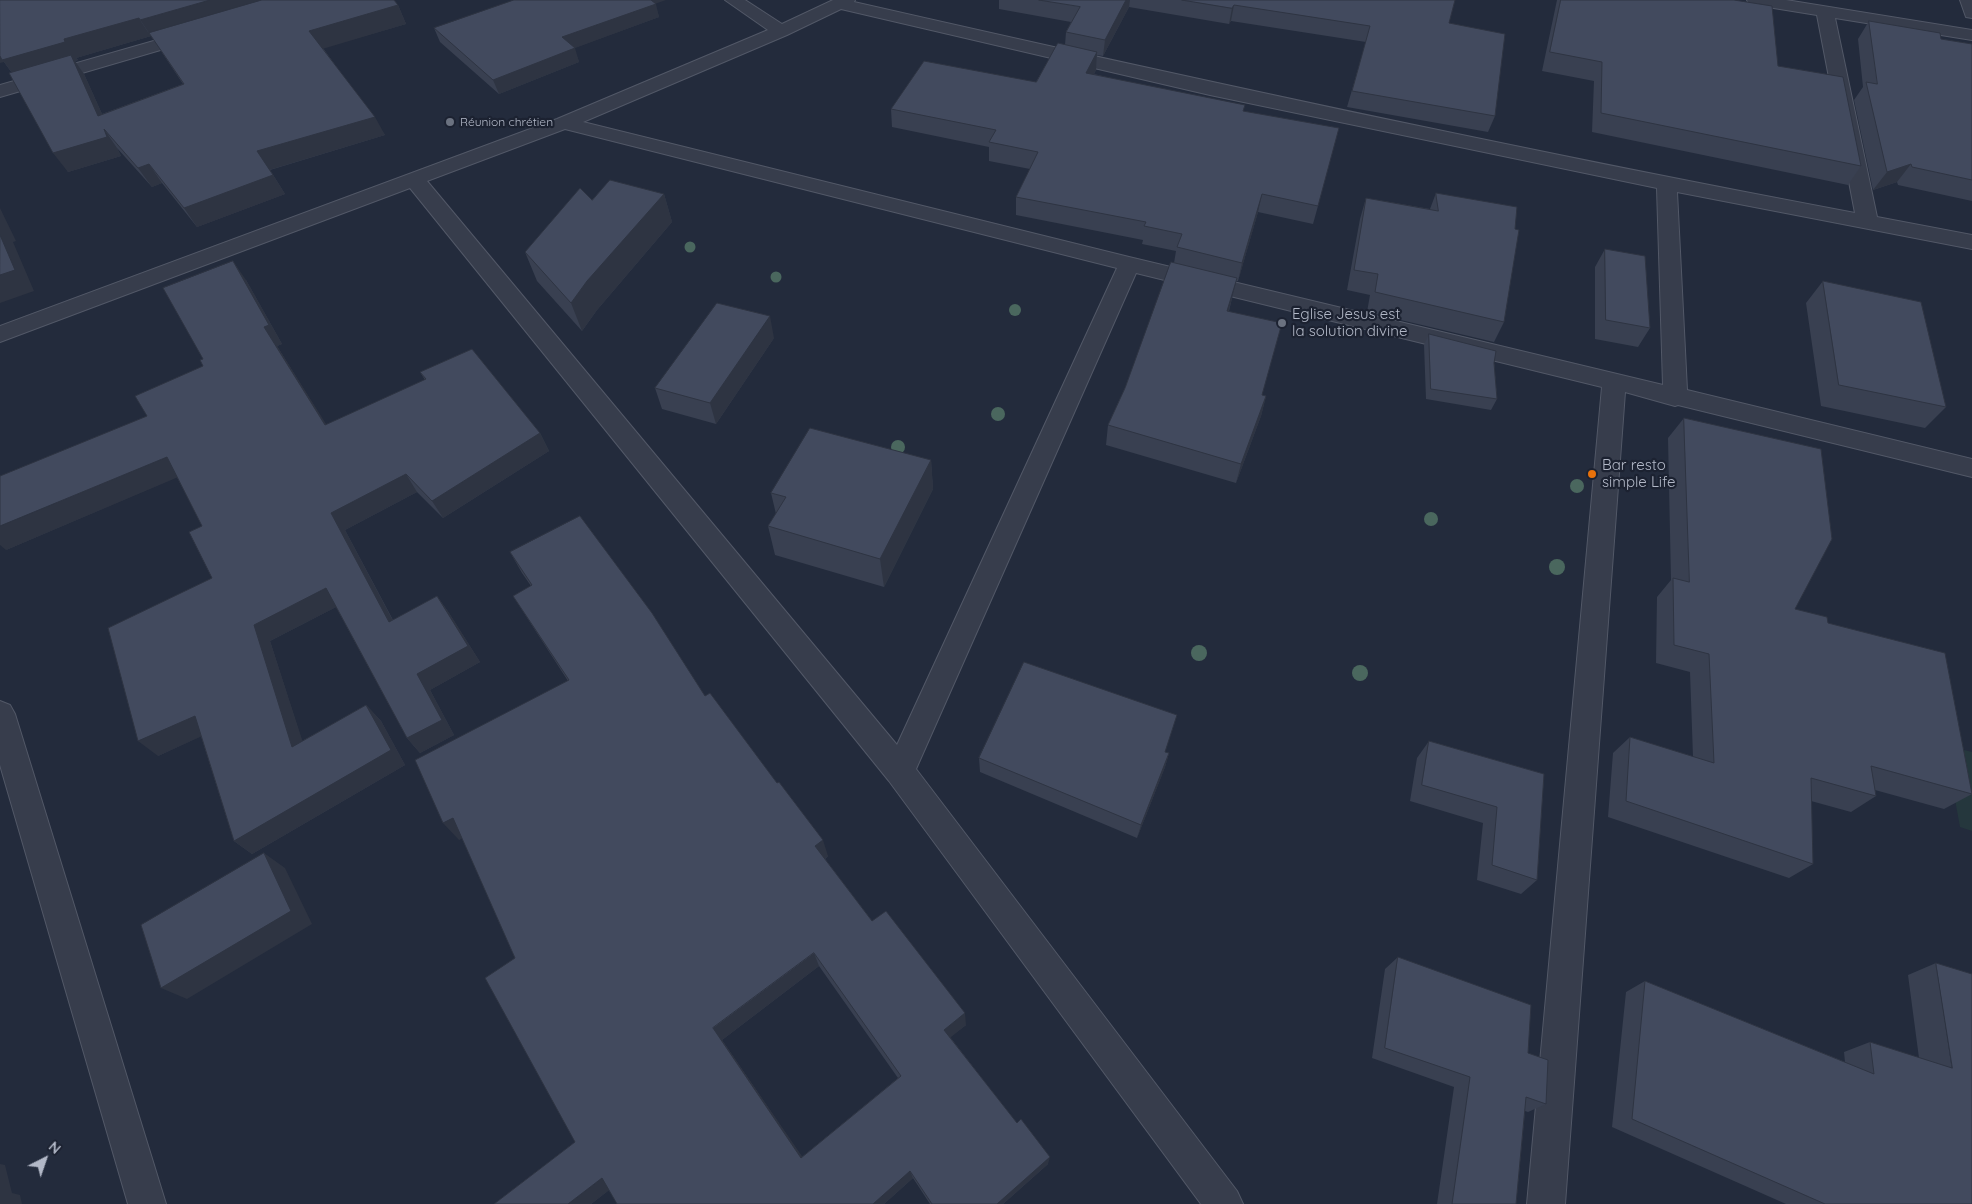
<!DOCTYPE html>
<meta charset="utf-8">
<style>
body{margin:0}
#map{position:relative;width:1972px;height:1204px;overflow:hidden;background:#232b3c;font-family:Quicksand,sans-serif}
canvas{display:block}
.north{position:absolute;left:20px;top:1134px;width:50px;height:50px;-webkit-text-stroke:4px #1c2231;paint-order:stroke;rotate:41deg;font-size:14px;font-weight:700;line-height:20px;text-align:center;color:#b2b8c7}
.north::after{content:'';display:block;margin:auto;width:18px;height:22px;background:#b2b8c7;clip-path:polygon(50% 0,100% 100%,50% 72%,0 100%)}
</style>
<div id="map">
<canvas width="1972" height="1204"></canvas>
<div class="north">N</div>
</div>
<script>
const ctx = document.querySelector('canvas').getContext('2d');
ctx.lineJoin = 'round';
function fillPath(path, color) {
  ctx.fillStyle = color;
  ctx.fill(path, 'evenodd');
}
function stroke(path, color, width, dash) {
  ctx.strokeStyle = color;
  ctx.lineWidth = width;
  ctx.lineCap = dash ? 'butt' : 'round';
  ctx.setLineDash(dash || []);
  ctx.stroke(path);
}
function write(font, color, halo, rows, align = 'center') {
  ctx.font = font + ' Quicksand,sans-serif';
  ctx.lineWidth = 4.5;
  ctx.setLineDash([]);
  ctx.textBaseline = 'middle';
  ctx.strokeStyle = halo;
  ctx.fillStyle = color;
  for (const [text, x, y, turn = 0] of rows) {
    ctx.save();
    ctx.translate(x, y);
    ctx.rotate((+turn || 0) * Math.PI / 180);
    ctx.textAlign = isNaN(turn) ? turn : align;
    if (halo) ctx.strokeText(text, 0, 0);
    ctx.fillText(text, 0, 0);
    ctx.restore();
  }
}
fillPath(new Path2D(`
 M1945,745l27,7v79l-12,-4z`), '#25373d');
const minor = new Path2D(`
 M725,0h20l37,24 51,-24h22l-1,2c333,76 666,148 1001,211l-38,-198 -62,-10 -6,-1 -2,-4h39l186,30v10l-137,-22 42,199 95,18v14l-295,-57 10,198 285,69v18l-294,-72 -3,1 -50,-14 -60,812h-38l75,-817 -466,-114 -220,496 321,422 6,13h-42l-312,-423 -479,-593 -410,154v-16l557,-207 211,-89zM841,9l369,86 447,93 6,197 -534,-128 -546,-135 204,-87zM565,129l552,139 -220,477 -470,-564z
 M1960,0h12v18l-6,-1z
 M192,30l6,1 3,4 -3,4 -198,58v-12z
 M0,701l10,4 5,9 151,490h-38l-128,-439z`);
stroke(minor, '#525867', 2);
fillPath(minor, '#373d4c');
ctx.fillStyle = '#4a675e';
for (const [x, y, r] of [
 [690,247,5.5],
 [776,277,5.5],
 [1015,310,6],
 [998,414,7],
 [898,447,7],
 [1577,486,7],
 [1431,519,7],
 [1557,567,8],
 [1199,653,8],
 [1360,673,8]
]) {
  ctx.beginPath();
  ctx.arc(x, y, r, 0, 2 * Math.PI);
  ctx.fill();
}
fillPath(new Path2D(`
 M0,0l398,5 8,19 -83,24 62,87 -115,35 15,24 -88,33 -35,-44 -10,4 -35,-39 4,8 -53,16 -56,-99 -8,-11zM151,36l32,48 -81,30 -18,-40 -9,-13 3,-1 -2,-2z
 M999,0h456l-6,23 46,93 -7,16 -141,-25 19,-65 -135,-21 -2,3 -100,-17 -26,49 -6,-1 -1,15 -2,4 150,37 74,95 -5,18 -55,-12 -20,69h-2l-7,30 33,84 4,1 -5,20 -25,67 -130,-38 2,-20 17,-37 49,-125 2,-12 -34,-7 1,-4 -127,-25v-18l14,-28 -41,-8v-14l-97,-20 -1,-18 145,-27 29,-37 1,-13 5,-10 -72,-13z
 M1557,0h177l44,66 83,100 -13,19 -256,-53 2,-51 -52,-10z
 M655,4l4,13 -85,31 5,14 -80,32 -59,-52 -6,-14z
 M1869,21l72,18 31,5v157l-74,-16 -1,-3 -24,8 -19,-90 9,-13 -5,-48z
 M1436,193l68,129 -10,20 -127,-30 3,-17 -23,-5 13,-71 6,-21 64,11z
 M664,194l8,28 -75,88 -15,21 -45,-50 -12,-29 67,-52z
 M1605,249l45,79 -12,19 -43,-8v-72z
 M246,280l36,64 -5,2 49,79 99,-45 -5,-8 120,61 9,18 -106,67 -26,-26 -72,38 48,90 44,-24 12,17 31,49 -50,28 24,45 -34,18 -13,-15 -71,-131 -66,34 32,100 64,-36 15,16 24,44 -153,89 -18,-13 -33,-105 -43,20 54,-178 -10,-52 -25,-49 -171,73 141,-134 56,-50v-7z
 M1823,281l123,126 -21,21 -104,-22 -15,-103z
 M1429,334l65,29 3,36 -6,11 -65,-11 -2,-54z
 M774,338l-58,86 -54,-15 -7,-21z
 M1684,418l111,191 33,14 144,171 -28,15 -69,-19 1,6 -25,16 -40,-11 2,63 -24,14 -181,-61 5,-64 17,-16 63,20 -3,-85 -34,-9 1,-66 14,-17 -3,-142z
 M931,460l2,29 -49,98 -109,-32 -7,-29 8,-12 -5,-21z
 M510,552l195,144 123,160 -3,3 47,62 94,104 -16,12 98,127 -45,40h-73l-17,-26 -29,26h-266l-9,-14 -18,14h-97l81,-62 -60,-184 -53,-120 -3,2 109,-159 -55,-85 18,-10 -9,-13zM819,966l79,112 -96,79 -80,-117z
 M1429,741l115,33 -7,106 -16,14 -44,-14 6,-57 -73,-22 7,-43z
 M1165,752l4,1 -4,14 -28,71 -157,-66 -1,-14z
 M1398,957l130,96 18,51 -18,8 -3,-1 -9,93h-79l17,-117 -82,-29 13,-89z
 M1936,963l36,241h-186l-174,-77 14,-135 19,-11 200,81 -1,-10 26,-10 49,16 -11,-83z`), '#394051');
fillPath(new Path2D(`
 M210,0h73l-131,38 -12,-18z
 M644,0h22l-20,7z
 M1126,0h4l-1,7 -26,49 2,-16z
 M656,4l3,13 -92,34 -5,-14z
 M398,5l8,19 -87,26 -10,-19z
 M1234,5l-3,16 -2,3 3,-16z
 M139,18l12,18 -75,22 2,2 -3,1 9,13 27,60 -95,-56 -12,-16 -4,1v-10l64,-14z
 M575,48l4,14 -80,32 -6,-14z
 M1097,52l-1,18 -11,21 1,-18z
 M375,117l10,18 -116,35 -12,-19z
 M104,129l13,19 4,8 -53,16 -15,-19z
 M149,164l13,19 -10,4 -14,-19z
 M1911,164l-14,18 -24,8 14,-18z
 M273,175l12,19 -88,33 -13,-19z
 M664,194l8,28 -75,88 -15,21 -11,-28 16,-22z
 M1262,194l-4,18 -20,69 4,-18z
 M0,208l16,33 -3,1 21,49 -34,12z
 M233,261l13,19 36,64 -5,2 61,97 -13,-18 -61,-98z
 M1237,278l-5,20 -9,33 4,-20z
 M770,316l4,22 -58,86 -6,-21z
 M1266,396l-5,20 -25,67 5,-19z
 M540,433l9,18 -106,67 -11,-17z
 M167,457l16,18 -177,75 -6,-5v-19z
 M931,460l2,29 -49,98 -4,-28z
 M406,474l11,18 -72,38 57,108 -13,-16 -58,-109z
 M326,588l14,17 -70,36 39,120 -17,-14 -38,-122z
 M437,596l12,17 31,49 -50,28 24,45 -34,18 -13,-15 10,-64z
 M366,705l15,16 24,44 -153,89 -18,-13z
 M195,716l18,15 -55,25 -20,-15z
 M1169,753l-4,14 -28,71 4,-13z
 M453,818l16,16 -10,6 -16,-17z
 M823,840l5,16 -8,6 -5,-16z
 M264,853l21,15 27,56 -125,75 -26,-11z
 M814,953l5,13 -97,74 86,125 -7,-7 -88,-130z
 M965,1013l1,12 -20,16 -2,-11z
 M1050,1157l-2,7 -45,40h-6z
 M0,1164l5,1 7,28 8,2 2,9h-22z
 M910,1171l3,7 -29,26h-11z
 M602,1178l14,7 -25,19h-23z`), '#2e3442');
const building = new Path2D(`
 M0,0h210l-70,20 -1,-2 -75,21 1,3 -63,18 -2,-4z
 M262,0h132l4,5 -89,26 66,86 -118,34 16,24 -89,33 -35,-44 -11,4 -34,-39 3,8 -54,16 -44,-80 62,-18 27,61 86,-32 -35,-51z
 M514,0h137l5,4 -94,33 13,11 -82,32 -59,-52z
 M1039,0h87l-21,40 -39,-8 14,-25z
 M1182,0h273l-6,23 56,11 -10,82 -143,-25 18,-65 -136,-21 -2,3z
 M1561,0h173l38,6 6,60 65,11 18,89 -260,-53 1,-51 -52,-10z
 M1869,21l71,12 1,6 31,5v136l-60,-13 -1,-3 -24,8 -21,-90 11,2z
 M1058,43l39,9 -11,21 159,32 -2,6 96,17 -21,78 -56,-12 -20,69 -65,-16 5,-13 -38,-8 2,-4 -130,-25 22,-45 -49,-10 7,-12 -105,-21 33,-48 112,21z
 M610,180l54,14 -77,87 -16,22 -46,-51 55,-64 12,12z
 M1436,193l81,14 -2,22 4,1 -15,92 -129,-30 3,-18 -24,-4 12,-72 72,13z
 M0,235l15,35 -15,5z
 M1605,249l40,7 5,72 -44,-8z
 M233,261l36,64 -5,2 61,98 101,-46 -6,-7 52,-23 68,84 -108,68 -26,-27 -75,39 58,109 48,-26 31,50 -51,28 25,46 -35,18 -81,-150 -72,37 38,122 74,-42 25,45 -157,91 -39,-125 -57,25 -30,-113 104,-50 -23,-46 13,-6 -35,-69 -167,69v-50l147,-60 -12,-20 68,-30 -3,-6 3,-1 -40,-71z
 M1171,262l66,16 -10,33 55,12 -20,72 4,1 -25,68 -133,-39 17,-37z
 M1823,281l98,21 25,105 -107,-22z
 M717,303l53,13 -60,87 -55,-15z
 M1429,334l67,17 -2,12 3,36 -66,-10z
 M1684,418l137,31 11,90 -37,70 32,8 1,6 117,30 27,141 -101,-28 5,30 -65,-18 2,86 -187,-63 4,-64 84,26 -5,-109 -35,-9 -1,-67 16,4z
 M810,428l121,32 -51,99 -112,-33 18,-29 -15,-4z
 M580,516l72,97 53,83 5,-3 67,90 2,-1 44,58 -8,6 57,75 14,-10 79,102 -21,17 73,93 4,-4 29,38 -53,47h-65l-22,-33 -37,33h-256l-15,-26 -34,26h-74l81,-62 -90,-164 30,-20 -62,-140 -10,5 -28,-63 154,-80 -56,-84 19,-11 -22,-33zM814,953l87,123 -100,82 -88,-130z
 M1024,662l153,53 -12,37 4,1 -28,72 -162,-67z
 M1429,741l115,33 -7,106 -45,-15 5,-58 -75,-22z
 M264,853l27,58 -130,77 -20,-63z
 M1398,957l133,48 -3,48 20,7 -2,44 -20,-7 -10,107h-64l18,-127 -85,-29z
 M1936,963l36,11v230h-147l-193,-85 13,-138 229,93 -4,-32 82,26z`);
fillPath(building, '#424a5e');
stroke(building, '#2e3442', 1);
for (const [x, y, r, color] of [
 [450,122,5,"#6b7280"],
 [1282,323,5,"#6b7280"],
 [1592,474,5,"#e8710a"]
]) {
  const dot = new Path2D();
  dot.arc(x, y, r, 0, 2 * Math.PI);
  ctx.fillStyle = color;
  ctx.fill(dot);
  stroke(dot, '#1c2231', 2);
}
write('12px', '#b2b8c7', '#1c2231', [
 ["Réunion chrétien",460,122]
], 'left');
write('15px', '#b2b8c7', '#1c2231', [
 ["Eglise Jesus est",1292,314],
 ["la solution divine",1292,331],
 ["Bar resto",1602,465],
 ["simple Life",1602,482]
], 'left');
</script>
